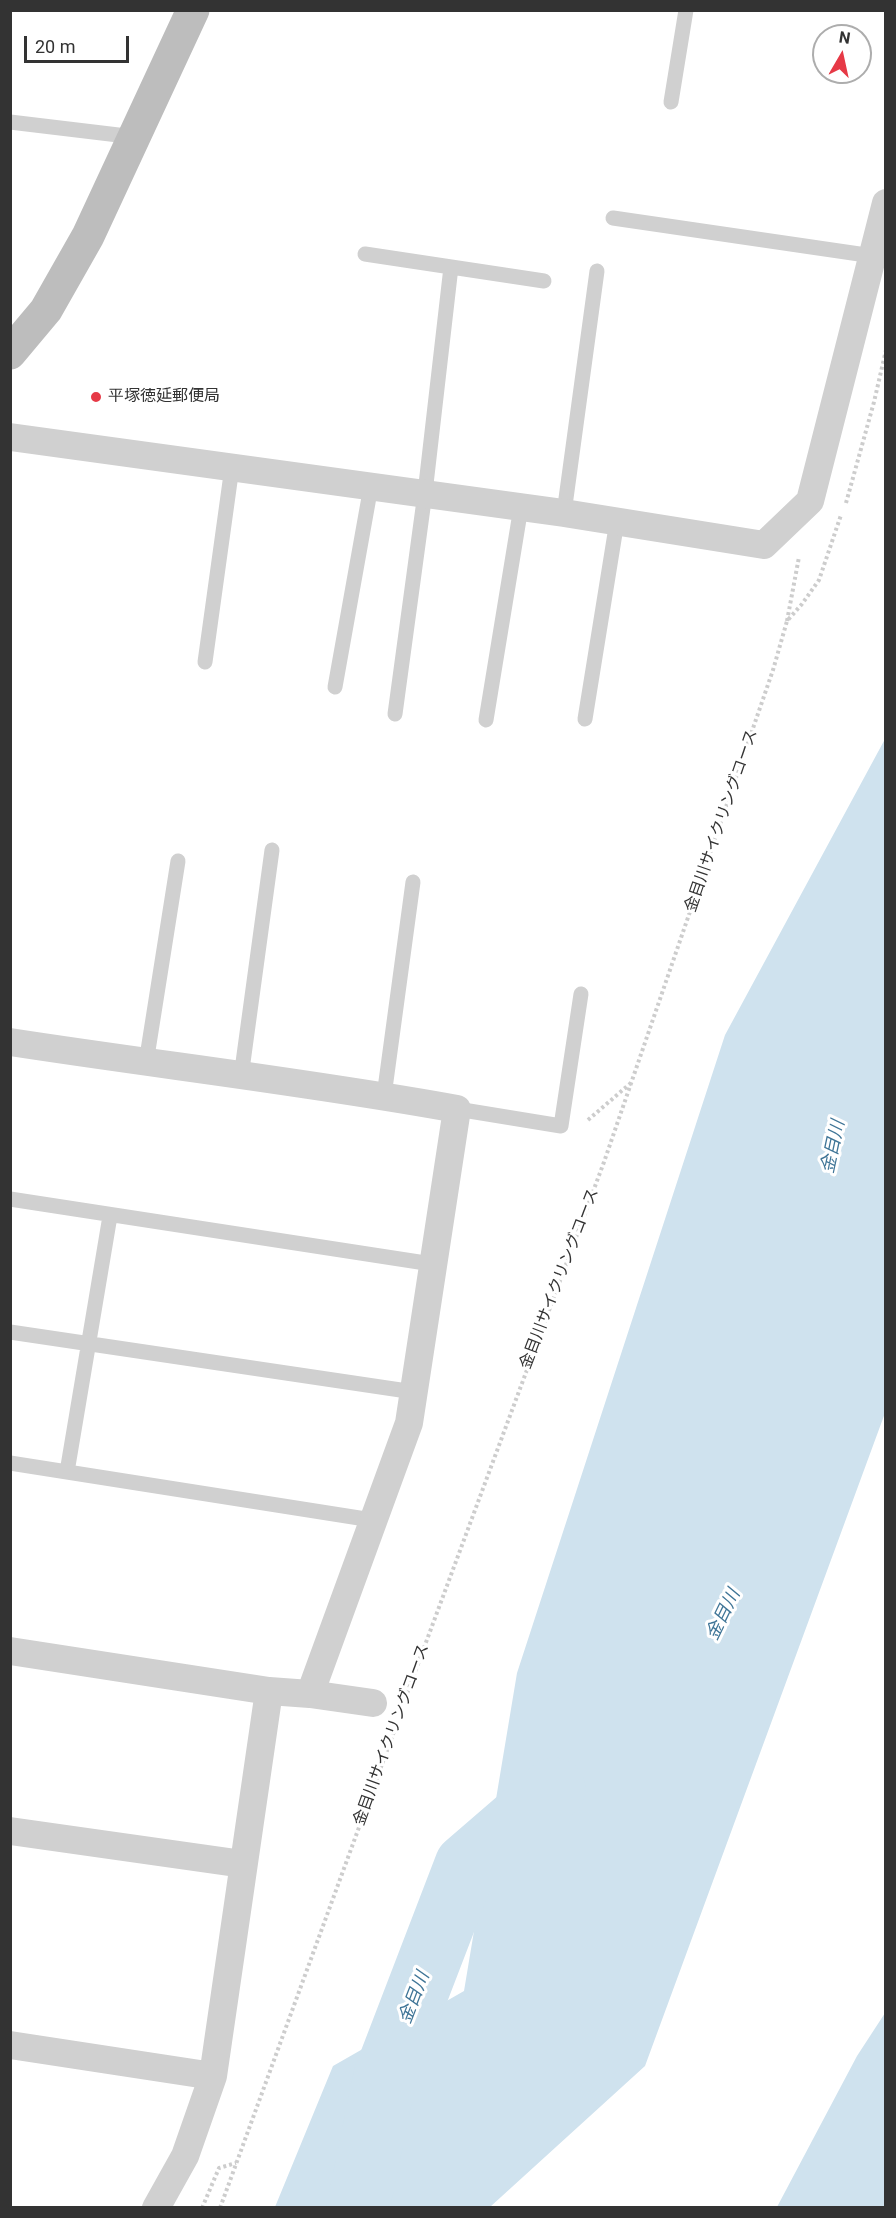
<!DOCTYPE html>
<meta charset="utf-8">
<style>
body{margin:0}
#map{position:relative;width:896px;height:2218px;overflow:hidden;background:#fff;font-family:Roboto,sans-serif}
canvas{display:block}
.frame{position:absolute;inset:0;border:12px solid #333;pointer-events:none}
.north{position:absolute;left:812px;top:24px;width:60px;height:60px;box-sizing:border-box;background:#fff;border:2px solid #adadad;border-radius:50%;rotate:9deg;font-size:16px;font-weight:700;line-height:24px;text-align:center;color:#333}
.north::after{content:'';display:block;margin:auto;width:21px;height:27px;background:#e63946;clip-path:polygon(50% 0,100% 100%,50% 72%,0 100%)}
.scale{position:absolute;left:24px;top:36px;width:105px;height:27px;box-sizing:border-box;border:3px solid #333;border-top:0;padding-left:8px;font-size:18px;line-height:21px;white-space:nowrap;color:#333;-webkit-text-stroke:4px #fff;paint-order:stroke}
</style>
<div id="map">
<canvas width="896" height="2218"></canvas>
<div class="frame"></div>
<div class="north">N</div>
<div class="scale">20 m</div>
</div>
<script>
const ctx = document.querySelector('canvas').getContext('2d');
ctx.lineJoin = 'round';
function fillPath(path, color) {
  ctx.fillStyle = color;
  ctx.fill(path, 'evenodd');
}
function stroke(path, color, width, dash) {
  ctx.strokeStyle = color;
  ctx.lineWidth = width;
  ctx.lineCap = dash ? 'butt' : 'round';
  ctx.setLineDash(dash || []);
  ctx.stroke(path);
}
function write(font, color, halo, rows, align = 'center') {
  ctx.font = font + ' Roboto,"Noto Sans JP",sans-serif';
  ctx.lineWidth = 6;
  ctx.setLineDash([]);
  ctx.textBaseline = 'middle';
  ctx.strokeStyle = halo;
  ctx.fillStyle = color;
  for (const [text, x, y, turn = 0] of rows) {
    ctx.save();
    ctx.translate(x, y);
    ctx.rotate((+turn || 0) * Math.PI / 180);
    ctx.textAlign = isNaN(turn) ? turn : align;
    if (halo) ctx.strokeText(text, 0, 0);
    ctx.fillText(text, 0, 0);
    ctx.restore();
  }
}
fillPath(new Path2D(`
 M885,739v674l-240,653 -155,141h-215l58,-141 131,-75 53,-318 208,-638z
 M885,2013v194h-108l80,-151z`), '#cfe2ee');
stroke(new Path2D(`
 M358,2208l27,-132 81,-211 88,-76`), '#cfe2ee', 63);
stroke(new Path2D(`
 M846,503l28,-101 12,-52
 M787,621l12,-64
 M588,1120l44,-38
 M405,1699l199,-537 169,-492 14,-49 15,-17 17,-24 22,-65
 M202,2208l17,-40 17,-5
 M220,2208l176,-482`), '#cdcdcd', 4, [3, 3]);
stroke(new Path2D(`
 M671,102l15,-92
 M10,122l125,15
 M613,218l260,38
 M365,254l179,27
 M564,513l33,-242
 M205,662l27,-195
 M335,687l36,-201
 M395,714l30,-221 26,-226
 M585,719l32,-198
 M486,720l35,-213
 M146,1063l32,-202
 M241,1077l31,-227
 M384,1096l29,-214
 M457,1109l104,17 20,-132
 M10,1199l422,65
 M10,1332l404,60
 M10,1463l362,57
 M67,1472l43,-256`), '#d0d0d0', 15);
stroke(new Path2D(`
 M10,437l554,76 200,32 46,-44 76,-298
 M10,1042c149,23 299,40 447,67l-48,314 -99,271
 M10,1651l259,40 41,3 63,9
 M10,1831l233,33
 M10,2045l203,31
 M156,2208l29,-52 28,-80 56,-385`), '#d0d0d0', 28);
stroke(new Path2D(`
 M10,353l36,-43 42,-74 105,-226`), '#bdbdbd', 33);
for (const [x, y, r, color] of [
 [96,397,6,"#e63946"]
]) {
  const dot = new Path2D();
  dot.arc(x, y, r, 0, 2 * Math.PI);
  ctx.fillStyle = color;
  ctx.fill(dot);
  stroke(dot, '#fff', 2);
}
write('16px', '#333', '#fff', [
 ["平塚徳延郵便局",108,397]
], 'left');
write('16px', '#333', '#fff', [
 ["金目川サイクリングコース",722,821,-71],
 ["金目川サイクリングコース",560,1279,-69],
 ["金目川サイクリングコース",392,1735,-70]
]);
write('italic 18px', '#3f7597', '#fff', [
 ["金目川",834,1147,-78],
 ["金目川",724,1615,-64],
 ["金目川",415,1998,-69]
]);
</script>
